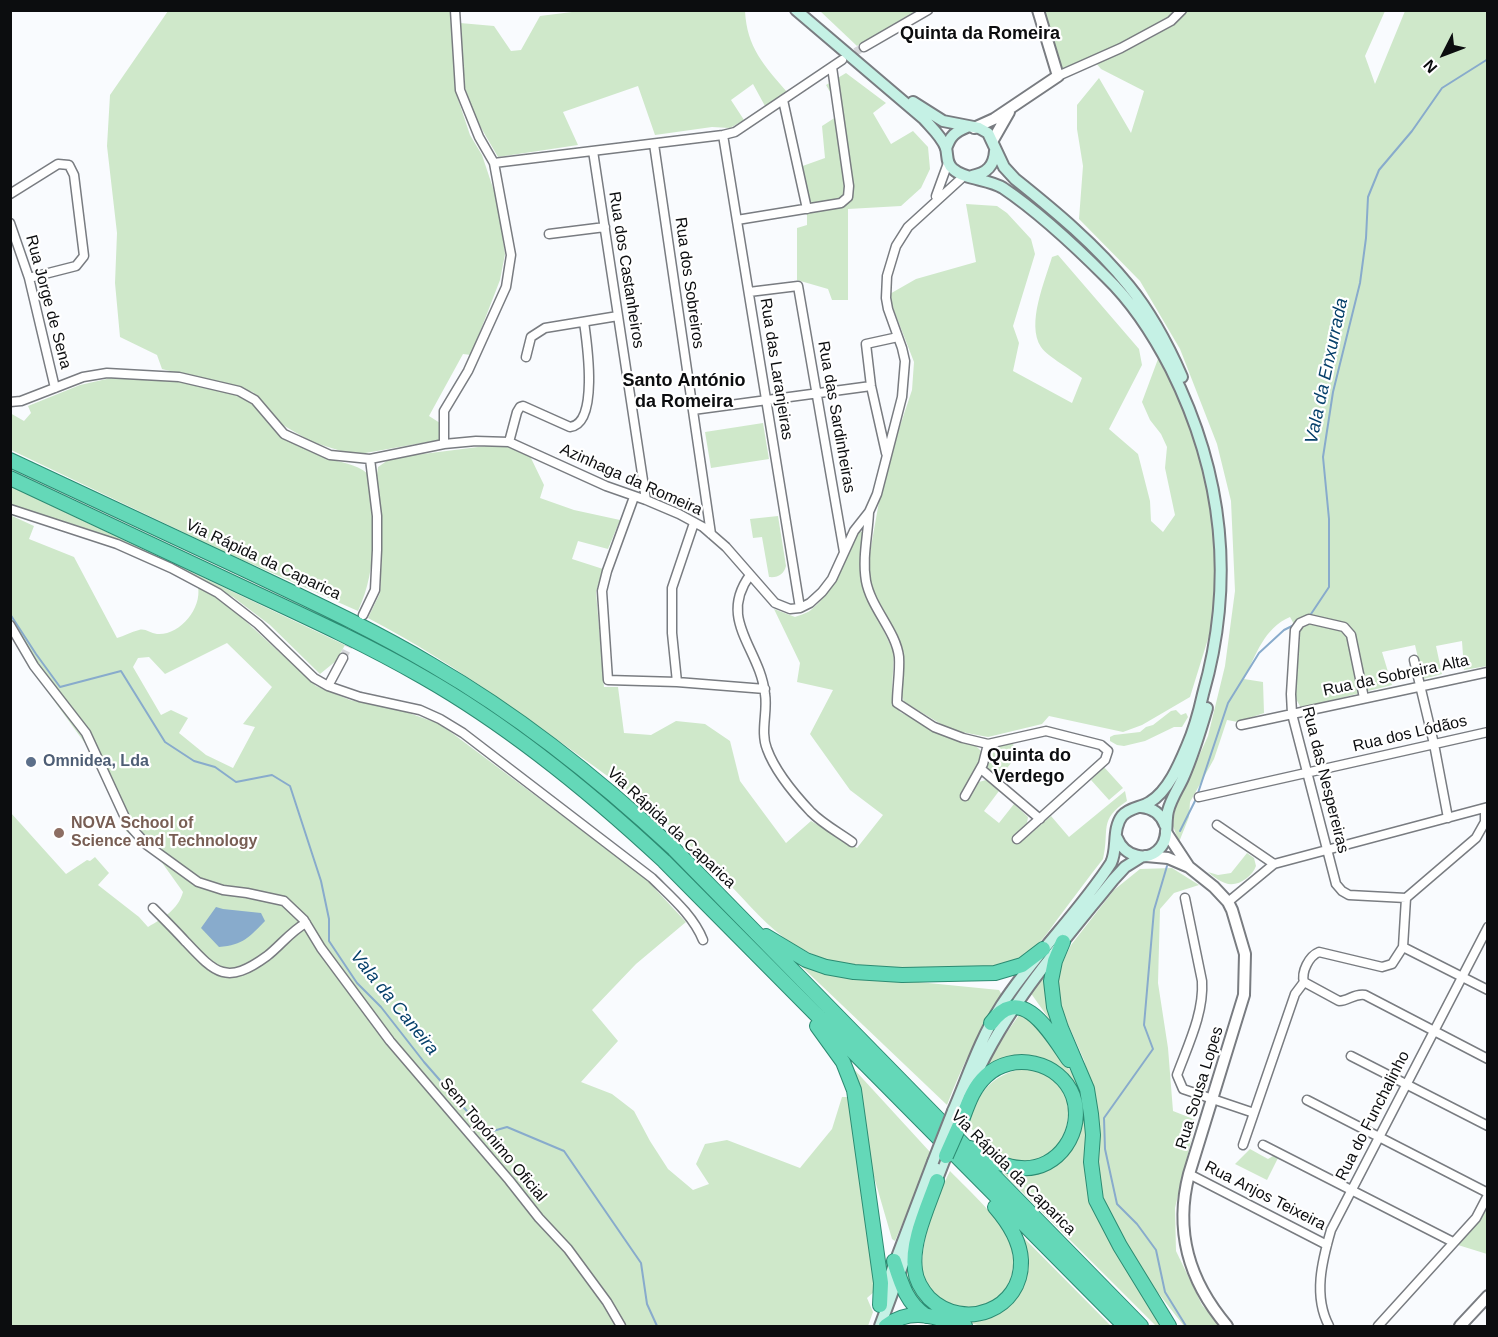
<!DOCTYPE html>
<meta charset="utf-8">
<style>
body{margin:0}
#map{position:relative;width:1498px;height:1337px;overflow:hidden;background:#f9fbfe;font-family:Arial,sans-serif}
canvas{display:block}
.frame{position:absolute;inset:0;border:12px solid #0c0d0f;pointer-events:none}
.north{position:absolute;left:1414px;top:24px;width:60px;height:60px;-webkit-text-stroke:4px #fff;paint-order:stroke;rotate:228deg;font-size:16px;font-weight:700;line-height:24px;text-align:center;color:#0c0d0f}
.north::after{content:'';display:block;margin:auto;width:21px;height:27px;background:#0c0d0f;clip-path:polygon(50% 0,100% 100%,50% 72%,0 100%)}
</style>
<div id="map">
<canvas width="1498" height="1337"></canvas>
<div class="frame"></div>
<div class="north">N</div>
</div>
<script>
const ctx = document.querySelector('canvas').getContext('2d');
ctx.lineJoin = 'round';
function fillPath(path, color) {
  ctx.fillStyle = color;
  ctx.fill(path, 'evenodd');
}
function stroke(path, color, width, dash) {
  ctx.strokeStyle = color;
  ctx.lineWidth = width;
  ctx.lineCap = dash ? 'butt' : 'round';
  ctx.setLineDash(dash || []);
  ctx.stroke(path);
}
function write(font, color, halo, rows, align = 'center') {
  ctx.font = font + ' Arial,sans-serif';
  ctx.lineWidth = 4.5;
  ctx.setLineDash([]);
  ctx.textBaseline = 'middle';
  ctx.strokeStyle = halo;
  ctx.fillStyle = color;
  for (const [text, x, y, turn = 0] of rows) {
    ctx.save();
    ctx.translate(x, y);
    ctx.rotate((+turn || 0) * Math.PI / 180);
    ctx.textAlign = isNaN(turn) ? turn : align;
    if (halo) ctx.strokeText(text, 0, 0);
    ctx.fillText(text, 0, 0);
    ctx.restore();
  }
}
fillPath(new Path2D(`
 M588,10l157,1c2,37 19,54 42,81l-22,14 -12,-22 -22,16 13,20 -14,8 -18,-1 -57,8 -17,-49 -75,26 15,33 -80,12 -22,-38 -11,-31 -5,-65 34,3 17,25 10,-1 19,-34z
 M168,11h282l7,85 13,39 12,20 16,48 7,51 -5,26 -29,75 -8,-1 -34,62 11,7 -1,17 -85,15 -42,-13 -31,-18 -28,-32 -91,-23 -5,-14 -37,-18 -5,-54 2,-50 -10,-87 3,-51z
 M820,11h96l-59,35z
 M1041,11h135c-13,18 -91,49 -116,60z
 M1185,11h200l-20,45 10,28 30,-73h82v655l-23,4 -2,-29 -26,5 6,28 -19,5 -8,-34 -33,7 10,33 -91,23 -6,-11 5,-62 -10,-18c-26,11 -34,38 -46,62l19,3 1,31 -26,9 -11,-2 -13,39 -24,43 -1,15 -10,25 -6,-16 2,-17 33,-73 17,-70 10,-75 -4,-90 -14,-57 -37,-95 -40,-68 -61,-62 4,-53 -6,-37v-24l22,-27 32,55 13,-42 -43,-22 -5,-6c26,-13 73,-28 89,-52z
 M846,73l40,30 -13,10 18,31 22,-13 15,16 2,22 -9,19 -20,18 -53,3v91h-16l-4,-11 -31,-9v-52l10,-3v-16l-10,-41 28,-10 -3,-32 14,-9 1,-13 -11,-19z
 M966,204l31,2 10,7 24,26 4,15 -22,72 6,17 -6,28 59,32 10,-25c-10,-8 -34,-21 -41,-31 -15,-23 4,-66 11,-90l6,-2 81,94 3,16 -33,64 29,25 12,47 1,20 12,11 12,-17 -10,-47 2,-21 -6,-13 -11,-14 -8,-18 16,-43 25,45 22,71 13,91 -6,60 -22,71 -48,28 -19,7 -74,-16 -7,8 -54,13 -37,-7 -47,-28 -4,-12 3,-31 -5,-21 -28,-54 -2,-20 13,-74 10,-37 21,-63 2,-28 -26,-67 28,-16 60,-17z
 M120,376c37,3 104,6 133,29 17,12 21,29 43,40 10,4 20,10 30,13 15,5 29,5 42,16 5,48 11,92 -10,137l-131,-58 -216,-103 -1,-37 14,8 7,-8 -3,-7 52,-21z
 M763,423l6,36 -58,9 -6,-36z
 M486,446l24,1 19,7 15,31 -4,13 34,12 46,10 -12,29 -30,-8 -6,18 31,10 -7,23 8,95h14l6,46 27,2 25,-14 29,3 25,17 10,40 46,62 25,-22 46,27 26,-33 -33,-25 -40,-56 23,-44 -36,-8 3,-19 -26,-54 21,8c5,-2 13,-4 17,-8 24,-19 33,-52 47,-78l6,2 -5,24 2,27 32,69 -2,37 8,22 23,12 51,20 8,8 -2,10 -18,31 7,6 10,-17 7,-2 13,11 -15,20 15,12 15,-19 14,13 -1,6 -14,13 8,6 30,-26 18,21 56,-46 2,10c-29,19 -17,29 -24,58 -15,19 -29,38 -44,58 -10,14 -21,30 -36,40 -35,23 -161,15 -201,1 -9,-3 -20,-9 -29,-14 -25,-16 -45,-41 -66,-62 -32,-32 -64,-64 -100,-92 -84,-60 -167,-124 -259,-172l12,-25 2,-43 -6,-67 2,-16 13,-9z
 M10,486l335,159 -9,16 -16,13 -50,-49 -37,-28 -56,-29 -95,-41 -71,-22z
 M10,515l24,11 -5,13 45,18 43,81c7,-2 14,-6 22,-8 6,-2 11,3 18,4 22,2 45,-25 41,-47l28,16 90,83 34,14 56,12 34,12 204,153 42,45 -50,42 -44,46 26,31 -37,41 31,12 22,17 16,30 18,28 25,21 16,-6 -13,-20 9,-20 22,-4 73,28 32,-39 10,-32h9l24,194 -8,7 6,14 -5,14h-857v-513l55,61 21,-14 3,1 5,-4 14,16 -11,12 41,32 9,10c15,-9 30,-17 35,-35l-25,-35 -32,-26 -15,-43 -24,-42 -40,-55 -36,-58zM227,643l45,44 -29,37 12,3 -22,41 -27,-13 -27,-22 9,-15 -17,-8 -10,5 -28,-48 5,-9 11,-1 16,17z
 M778,516l8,50c-2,8 -8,12 -17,11l-7,-40 -9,1 -3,-19z
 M1176,710l5,5 5,-2 2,4 -6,10h-8l-29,14 -21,5 -7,-1 -7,-4v-4l4,-2 26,-3 6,-5 7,-2 18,-14z
 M1013,743l3,14 -18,22 -11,-11c1,-17 10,-23 26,-25z
 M1104,767l19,21 -14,12 -18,-20z
 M1247,853l7,5 2,8c-4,11 -19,22 -31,17 -6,-2 -12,-7 -17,-11l10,3 13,-2z
 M1172,868l27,17 -25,8 -14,16 -2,74 10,65 5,63 23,9 -21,88 1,43 26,54 19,21h-37l-43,-55 -34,-60 -9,-34 -5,-82 -9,-35 -20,-45 -10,-36 17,-34 43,-55 26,-21z
 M800,965l16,4 92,12 91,9 3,5c-23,36 -40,71 -55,110z
 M1046,972l13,61 -29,-41z
 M1019,1015l9,1 45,58 9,17 4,19 4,90 11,26 63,100h-8l-156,-156c15,-1 38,1 51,-3 26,-8 35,-50 29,-73 -5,-15 -20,-24 -32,-33l-59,6 2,-12z
 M852,1067l78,85 -16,44 -19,45 -3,-2 -20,-69z
 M1024,1068c10,3 22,4 30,11 35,32 0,101 -47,81 -16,-6 -29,-25 -41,-37 14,-30 23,-47 58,-55z
 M1250,1149l18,10 5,-3 5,2 -11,22 -32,-16z
 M950,1171c18,19 53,49 61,74 2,3 1,9 2,13 4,58 -75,65 -89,19 -8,-26 14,-83 26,-106z
 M1487,1206v48l-29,-9 22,-25z
 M1020,1234l91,92c-41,0 -84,3 -125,0 -15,-1 -60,-13 -69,-25 -9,-12 -11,-25 -9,-39l39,53 64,-15z`), '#cfe8ca');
fillPath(new Path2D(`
 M216,907l7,2 38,4 4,8c-16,16 -21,24 -46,26l-18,-19z`), '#88abcc');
stroke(new Path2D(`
 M10,614l26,40 24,33 61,-16 44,71 29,19 21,6 21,15 36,-7 18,11 31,95 8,38v22l28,42 24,24 43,55 62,71 21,-6 57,24 77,112 6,41 10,22
 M1309,617l20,-30v-68l-6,-62 10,-65 27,-109 6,-45 2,-41 11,-27 33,-39 30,-43 46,-29
 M1198,793l30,-90 31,-50 25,-23 12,-6
 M1180,831l16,-32
 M1167,866l-13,44 -10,115 9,24 -49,69 1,31 12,55 20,20 19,26 9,42 21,34`), '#88abcc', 2);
stroke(new Path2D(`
 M845,58l19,-11
 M343,658l17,-37`), '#d5d7da', 8, [8, 4]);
const minor = new Path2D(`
 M864,47l64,-37
 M1058,76l63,-28 50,-27 11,-11
 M783,100l24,109
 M723,135l77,473
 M654,144l57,390
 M593,151l53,349
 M494,163l229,-28 12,-3 107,-72
 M10,194l48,-30 11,1 5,10 10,81 -8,10 -47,12
 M936,196l12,-33
 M737,220l104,-17 7,-6 1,-11 -17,-119
 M10,223l19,55 26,110
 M549,234l56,-7
 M749,292l49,-6 46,266
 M526,357l5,-20 14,-9 73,-12
 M10,402l11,-1 62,-24 24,-4 72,4 60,14 16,9 29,34 46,21 40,4 74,-15 32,-3 33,1 97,44 40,14 33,14 24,13 23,20 49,56 15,6 10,-1 10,-5 12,-11 10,-13 22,-48 15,-19 8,-18 25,-97 3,-36 -3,-13 -14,-39 -2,-11 1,-22 9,-30 12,-19 56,-51
 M693,410l178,-24
 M509,442l8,-30 3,-5 3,-1 47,21c29,-3 17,-84 14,-105
 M444,444v-33l24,-40 38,-84 5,-32 -17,-92 -15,-26 -19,-47 -5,-80
 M886,453l-15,-67 -5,-42 32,-7
 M634,497l-27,74 -5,20 6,89 69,2 88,7
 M10,509l107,35 54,24 47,25 40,31 56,54 14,8 15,-28
 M869,512c-1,23 -7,46 -3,69 5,27 30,50 33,76 1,15 -2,31 -2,46l37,24 29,11 25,6 58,-13 55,14 7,6 -3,9 -88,79
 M750,575c-33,45 10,73 15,119 3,17 -5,38 2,55 8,22 28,46 44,63 12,12 27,20 41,30
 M363,615l12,-25 2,-40v-34l-7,-57
 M10,625l24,41 52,67 42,91 19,21 51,37 25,8 24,3 37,8 20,19 17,28 69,93 119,139 30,38 29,31 39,53 14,24
 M1414,660l20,84 14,74
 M677,682l-5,-49v-45l22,-65
 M328,686l32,11 60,13 20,9 23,14 189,145c18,18 41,37 51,62
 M1364,698l-13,-63 -7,-8 -35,-8 -9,4 -5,7 -4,64 1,20 44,170 6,7 7,4 57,3
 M1241,725l247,-53
 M981,769l59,50
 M965,796l18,-32 5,-20
 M1199,797l289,-65
 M1217,825l57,39
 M1185,898l17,83c2,32 -14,64 -25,94l6,14 71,24
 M1228,902l46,-38 214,-57
 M153,908c11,11 22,22 32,33 30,32 41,45 82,15 13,-10 24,-25 39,-33
 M1403,947l85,43
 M1304,982c-3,-10 5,-26 15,-30l63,15 10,-3 11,-17 3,-49 70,-60 9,-16v-14
 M1304,982l35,19c10,0 15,-8 26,-6l123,64
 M1351,1056l137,70
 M1307,1100l181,93
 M1243,1145l52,-151 9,-12
 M1263,1145l190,97
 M1189,1174l138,71
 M1329,1326c-16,-30 -7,-65 2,-96l157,-303
 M1378,1326l98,-108 12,-23`);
const tertiary = new Path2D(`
 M974,128l20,-9 64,-43 -20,-66
 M993,140l16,-28
 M1166,832l23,35 25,20 14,15 4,8 13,44 -1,41 -55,179c-15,58 0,107 38,152
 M1146,856l22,2 21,9
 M1460,1326l28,-30`);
const secondary = new Path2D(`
 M796,10l128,109c8,9 18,18 22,29 2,8 0,15 7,21 12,11 36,10 50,19 37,25 71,57 103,89 27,26 48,59 65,92 52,104 64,213 32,325 -4,18 -9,36 -16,52 -8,19 -19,45 -37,56 -9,6 -20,5 -28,14 -10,13 -4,33 -11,47 -33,51 -78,93 -110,143 -21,33 -33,70 -48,105
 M913,102l30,19 36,7 9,5 16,34 11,12c40,32 81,66 114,107 22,27 39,59 53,91
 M946,149c4,-13 9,-17 21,-22
 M972,176c15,-3 22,-10 23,-25
 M1141,807c12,1 20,7 24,18
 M1117,838c7,18 31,26 44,9 8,-10 4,-24 7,-36 3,-12 10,-22 15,-33 10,-23 17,-46 24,-70
 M969,1091c33,-80 90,-144 144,-211l12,-13 16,-10
 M934,1187l12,-31
 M883,1294l50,-132
 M880,1326l34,-92`);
const trunk = new Path2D(`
 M10,460c77,36 154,72 231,108 65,31 129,60 191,97 88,51 168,115 242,184l467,477
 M10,478c82,39 165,77 247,116 56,26 112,52 166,83 88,50 167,115 241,184l461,465
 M766,936l40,24 20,7 28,5 48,3 93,-2 27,-8 21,-16
 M1063,942l-8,19 -4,20 3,26 7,21 26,61 4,25 2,21 -2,27 5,38 24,46 49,80
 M991,1023c31,-43 61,13 78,37
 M817,1026l26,36 11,28 27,193 -1,22
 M962,1120c6,-16 11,-32 24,-44 26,-25 74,-15 87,20 12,34 -14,75 -52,72 -19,-1 -35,-12 -51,-20
 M937,1181c-9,26 -26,61 -22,89 1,10 7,20 14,28 35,34 94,12 92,-38 -1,-20 -13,-38 -26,-53
 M894,1261c7,22 12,41 32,55
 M886,1326c27,-20 50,-8 79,0`);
stroke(minor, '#797c81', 11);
stroke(tertiary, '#797c81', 14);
stroke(secondary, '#797c81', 14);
stroke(trunk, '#2c8b72', 16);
stroke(minor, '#fff', 8);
stroke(tertiary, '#fff', 10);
stroke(secondary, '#c5f1e5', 10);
stroke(trunk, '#64d8b8', 14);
const secondaryBridge = new Path2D(`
 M933,1162l20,-51`);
const trunkBridge = new Path2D(`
 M946,1156l16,-36`);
stroke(secondaryBridge, '#797c81', 14, []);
stroke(trunkBridge, '#2c8b72', 16, []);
stroke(secondaryBridge, '#c5f1e5', 10);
stroke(trunkBridge, '#64d8b8', 14);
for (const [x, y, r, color] of [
 [31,762,6,"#5c6f8a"],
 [59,833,6,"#8d6e63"]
]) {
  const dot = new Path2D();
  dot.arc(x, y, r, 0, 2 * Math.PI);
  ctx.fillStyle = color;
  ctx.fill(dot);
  stroke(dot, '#fff', 2);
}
write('16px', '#0c0d0f', '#fff', [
 ["Rua dos Castanheiros",626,270,81],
 ["Rua dos Sobreiros",689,283,82],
 ["Rua Jorge de Sena",48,302,75],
 ["Rua das Laranjeiras",776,369,81],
 ["Rua das Sardinheiras",836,417,80],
 ["Azinhaga da Romeira",631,480,24],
 ["Via Rápida da Caparica",263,560,25],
 ["Rua da Sobreira Alta",1396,676,-12],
 ["Rua dos Lódãos",1410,734,-13],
 ["Rua das Nespereiras",1325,780,76],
 ["Via Rápida da Caparica",671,828,43],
 ["Rua Sousa Lopes",1200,1088,-73],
 ["Rua do Funchalinho",1373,1116,-63],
 ["Sem Topónimo Oficial",493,1140,50],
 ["Via Rápida da Caparica",1013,1173,45],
 ["Rua Anjos Teixeira",1265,1196,27]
]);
write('bold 16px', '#4e5e75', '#fff', [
 ["Omnidea, Lda",43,762]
], 'left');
write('bold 16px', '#785e54', '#fff', [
 ["NOVA School of",71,824],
 ["Science and Technology",71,842]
], 'left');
write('bold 18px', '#0c0d0f', '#fff', [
 ["Quinta da Romeira",980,34],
 ["Santo António",684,381],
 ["da Romeira",684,402],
 ["Quinta do",1029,756],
 ["Verdego",1029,777]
]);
write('italic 18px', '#06406b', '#fff', [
 ["Vala da Enxurrada",1327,371,-78],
 ["Vala da Caneira",394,1003,51]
]);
</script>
